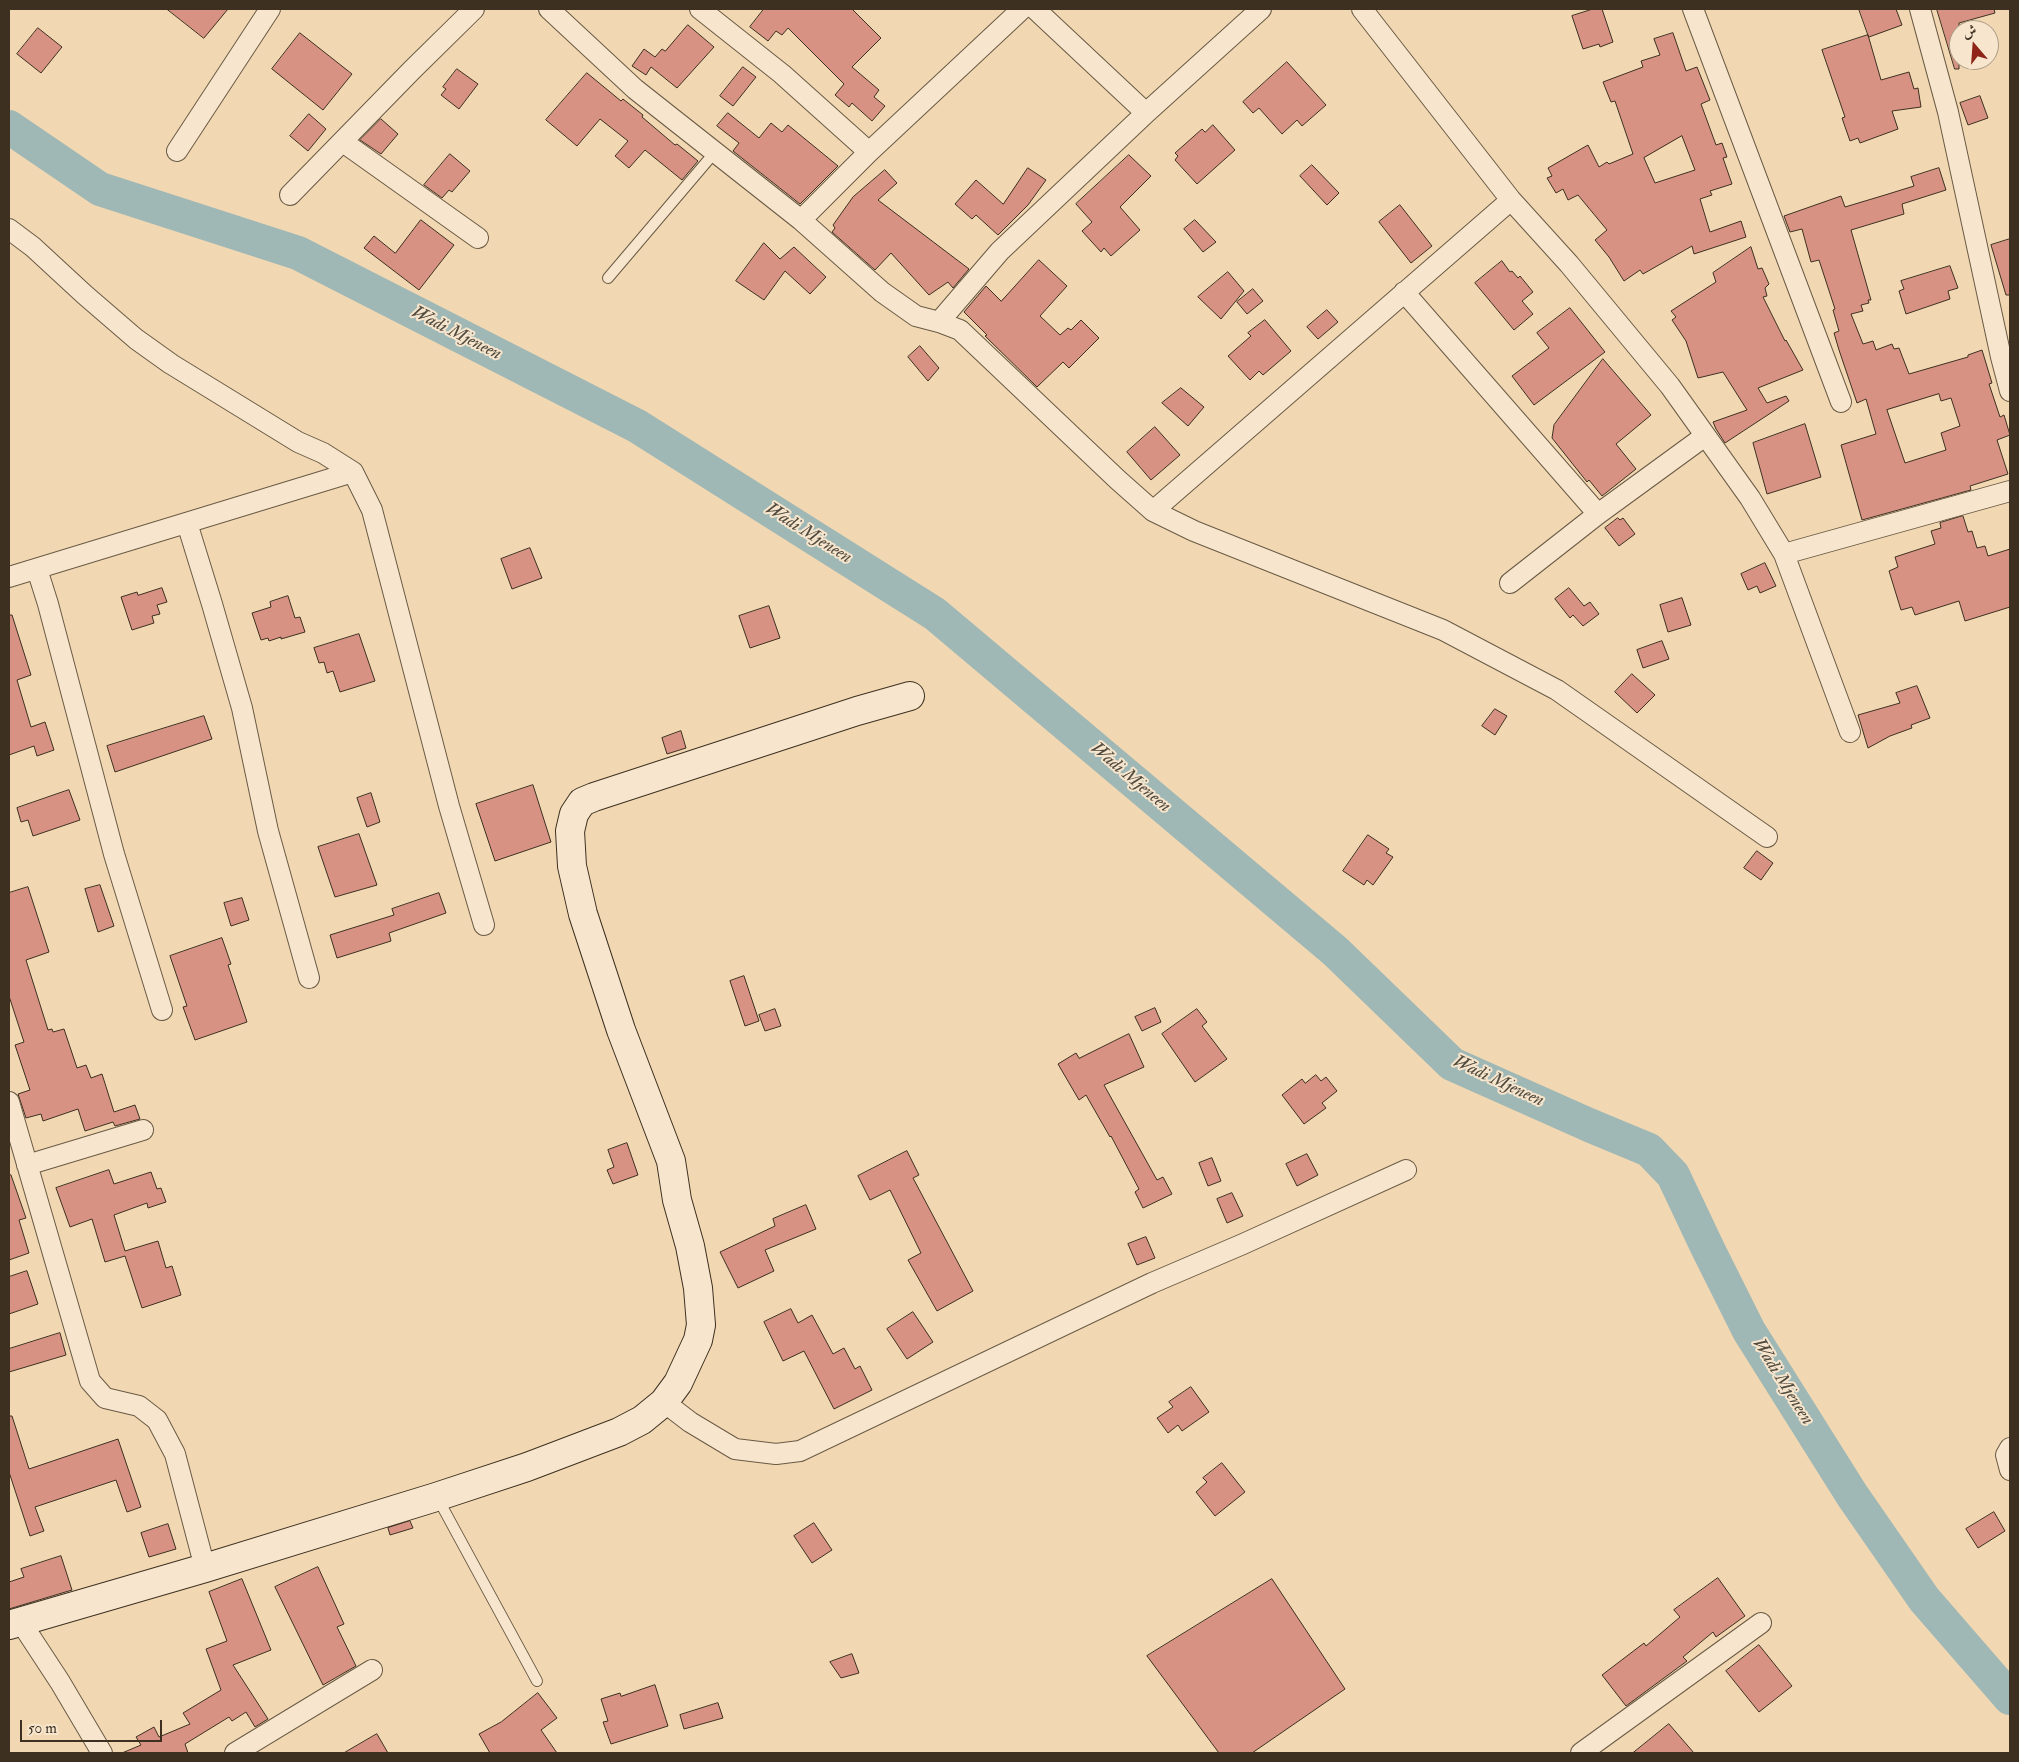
<!DOCTYPE html>
<meta charset="utf-8">
<style>
body{margin:0}
#map{position:relative;width:2019px;height:1762px;overflow:hidden;background:#f2d8b2;font-family:"IM FELL Double Pica",Amiri,serif}
canvas{display:block}
.frame{position:absolute;inset:0;border:10px solid #3d3021;pointer-events:none}
.north{position:absolute;left:1949px;top:20px;width:50px;height:50px;box-sizing:border-box;background:#f7e6cd;border:1px solid #ad9d88;border-radius:50%;rotate:342deg;font-size:14px;font-weight:700;line-height:20px;text-align:center;color:#3d3021}
.north::after{content:'';display:block;margin:auto;width:18px;height:22px;background:#8f2418;clip-path:polygon(50% 0,100% 100%,50% 72%,0 100%)}
.scale{position:absolute;left:20px;top:1720px;width:142px;height:22px;box-sizing:border-box;border:2px solid #3d3021;border-top:0;padding-left:6px;font-size:15px;line-height:18px;white-space:nowrap;color:#3d3021;-webkit-text-stroke:4px #f7e6cd;paint-order:stroke}
</style>
<div id="map">
<canvas width="2019" height="1762"></canvas>
<div class="frame"></div>
<div class="north">ش</div>
<div class="scale">50 m</div>
</div>
<script>
const ctx = document.querySelector('canvas').getContext('2d');
ctx.lineJoin = 'round';
function stroke(path, color, width, dash) {
  ctx.strokeStyle = color;
  ctx.lineWidth = width;
  ctx.lineCap = dash ? 'butt' : 'round';
  ctx.setLineDash(dash || []);
  ctx.stroke(path);
}
function fillPath(path, color) {
  ctx.fillStyle = color;
  ctx.fill(path, 'evenodd');
}
function write(font, color, halo, rows, align = 'center') {
  ctx.font = font + ' "IM FELL Double Pica",serif';
  ctx.lineWidth = 4;
  ctx.setLineDash([]);
  ctx.textBaseline = 'middle';
  ctx.strokeStyle = halo;
  ctx.fillStyle = color;
  for (const [text, x, y, turn = 0] of rows) {
    ctx.save();
    ctx.translate(x, y);
    ctx.rotate((+turn || 0) * Math.PI / 180);
    ctx.textAlign = isNaN(turn) ? turn : align;
    if (halo) ctx.strokeText(text, 0, 0);
    ctx.fillText(text, 0, 0);
    ctx.restore();
  }
}
stroke(new Path2D(`
 M9,127l91,62 198,64 339,173 298,188 400,337 117,113 137,61 60,25 24,25 35,74 41,82 103,164 72,104 86,99`), '#9fb8b6', 34);
const building = new Path2D(`
 M167,9h61l-24,29z
 M764,9h88l29,29 -29,29 27,23 -5,7 11,9 -13,15 -20,-18 -3,4 -14,-12 9,-11 -56,-56 -6,7 -6,-4 -8,10 -18,-14z
 M1593,9h9l11,33 -13,5 -1,-3 -16,5 -11,-33z
 M1859,9h37l6,16 -33,12z
 M1937,9h57l1,4 -36,10v46h-4z
 M688,25l26,22 -37,41 -26,-21 -5,8 -14,-9 12,-17 11,8 7,-8 3,2z
 M38,28l24,19 -21,26 -24,-19z
 M300,33l52,41 -29,36 -51,-41z
 M1673,33l13,38 11,-4 13,33 -9,4 15,41 6,-2 5,14 -4,1 9,26 -22,7 2,4 -12,4 10,33 31,-11 5,16 -52,17 -2,-8 -49,28 -3,-4 -16,11 -15,-24 -14,-17 12,-10 -29,-35 -10,5 -5,-11 -7,4 -9,-15 5,-2 -4,-8 40,-23 11,22 8,-5 2,2 24,-10 -18,-53 -4,1 -8,-20 40,-15 -2,-6 19,-6 -6,-16zM1682,136l13,34 -40,13 -11,-25z
 M1868,35l13,45 28,-8 5,17 4,-1 3,19 -29,4 6,18 -38,14 -2,-5 -8,3 -8,-23 3,-1 -23,-67z
 M1287,62l39,43 -24,21 -5,-6 -15,14 -23,-26 -6,5 -10,-11z
 M743,67l13,10 -23,29 -13,-10z
 M457,69l21,15 -19,25 -18,-14 5,-6 -3,-2z
 M587,73l34,28 2,-2 20,16 -1,2 33,28 2,-1 21,17 -16,19 -37,-30 -16,18 -14,-12 13,-15 -28,-22 -23,27 -31,-26z
 M1980,96l8,22 -20,7 -8,-22z
 M728,113l31,25 12,-15 11,9 6,-7 50,41 -38,38 -67,-53 6,-8 -22,-17z
 M309,114l17,15 -18,22 -18,-15z
 M381,119l17,15 -17,20 -21,-14z
 M1213,125l22,25 -38,34 -22,-24 3,-4 -3,-3 27,-24 3,3z
 M450,154l20,17 -18,21 -3,-2 -7,8 -18,-13z
 M1129,155l22,21 -31,31 20,23 -29,26 -7,-8 -3,4 -19,-21 10,-9 -16,-18z
 M1312,165l27,28 -12,12 -27,-29z
 M1028,168l18,12 -18,25 -30,30 -22,-20 -4,4 -17,-15 21,-24 27,24z
 M1939,168l7,22 -44,14 2,10 -53,16 20,70h-3l1,3 -8,2 2,6 -12,3 12,30 10,-3 3,9 16,-6 2,5 5,-1 10,26 59,-17v-2l14,-5 10,33 -3,1 11,33 4,-2 6,20 -13,5 11,34 -38,12 1,4 -109,30 -21,-75 35,-11 -10,-35 -9,4 -18,-53 -5,-17 5,-2 -6,-21 2,-1 -16,-49 -8,2 -9,-33 -12,3 -6,-16 57,-20 4,11 40,-12 29,-9 -3,-9zM1939,394l2,7 10,-3 9,28 -19,7 5,17 -41,13 -18,-53z
 M885,170l12,13 -19,17 91,69 -16,19 -5,-6 -19,13 -38,-42 -16,17 -43,-38 3,-4 -2,-3 20,-28z
 M1400,205l32,41 -21,17 -32,-41z
 M421,220l33,25 -35,45 -55,-42 10,-12 21,17z
 M1195,220l21,22 -13,10 -19,-23z
 M2010,239v56h-4l-15,-50z
 M764,243l16,16 14,-12 32,30 -16,17 -25,-23 -21,29 -28,-19z
 M1751,247l7,22 4,-1 7,16 -4,4 2,8 -4,1 22,44 1,-1 17,30 -45,18 9,15 19,-7 3,5 -64,42 -9,-14 -3,-7 34,-12 -24,-38 -25,6 -12,-37 -14,-21 4,-3 -5,-6 45,-29 -3,-9z
 M1039,260l28,26 -27,30 20,19 8,-7 3,2 10,-10 18,18 -30,30 -6,-6 -26,25 -52,-51 2,-1 -23,-23 22,-26 15,15z
 M1502,261l8,11 2,-1 6,7 2,-2 13,16 -11,9 11,13 -19,16 -39,-47z
 M1950,266l8,22 -10,3 2,8 -44,15 -7,-23 5,-2 -3,-8z
 M1228,272l16,19 -23,28 -23,-22z
 M1253,289l10,12 -16,13 -10,-12z
 M1570,308l35,44 -71,53 -22,-29 37,-28 -12,-15z
 M1327,310l11,12 -20,17 -11,-12z
 M1265,320l26,31 -28,24 -4,-4 -9,9 -22,-24 23,-20 -3,-3z
 M920,346l19,22 -11,13 -20,-24z
 M1603,359l48,56 -35,29 20,25 -34,27 -13,-16 -2,2 -35,-44 2,-13z
 M1181,388l23,19 -16,19 -26,-23z
 M1805,424l16,53 -54,17 -14,-51z
 M1155,427l25,28 -29,25 -24,-28z
 M1963,516l5,16 4,-1 5,17 8,-2 3,10 22,-7v58l-45,14 -6,-20 -44,14 -3,-8 -11,3 -12,-39 9,-4 -3,-10 40,-13 -4,-13 10,-3 -1,-5z
 M1618,518l2,2 3,-2 12,16 -16,12 -14,-18z
 M530,548l12,30 -30,11 -11,-30z
 M1765,563l11,23 -16,7 -3,-7 -9,4 -7,-16z
 M162,588l5,14 -10,3 3,9 -8,2 2,7 -22,7 -11,-33 16,-5 1,3z
 M1569,588l15,18 6,-4 9,12 -16,12 -10,-11 -3,3 -15,-19z
 M288,596l7,22 5,-1 5,15 -24,7v-2l-12,4 -1,-3 -7,2 -9,-27 19,-6 -1,-5z
 M1682,598l9,27 -23,7 -8,-27z
 M769,606l11,32 -30,10 -11,-32z
 M9,615h3l19,60 -14,5 14,47 14,-5 9,28 -17,6 -3,-10 -25,9z
 M359,634l16,47 -35,11 -7,-21 -6,2 -3,-11 -5,1 -5,-15z
 M1662,641l7,18 -26,9 -6,-18z
 M1632,674l23,21 -18,18 -22,-21z
 M1917,686l13,32 -19,7 1,3 -22,8 -22,12 -10,-33 42,-12 -4,-10z
 M1495,709l12,7 -12,19 -13,-9z
 M204,716l8,23 -97,33 -8,-26z
 M681,731l5,17 -19,6 -5,-16z
 M533,785l18,57 -56,19 -19,-57z
 M69,790l11,30 -47,16 -5,-16 -7,2 -4,-14z
 M371,793l9,29 -13,5 -10,-29z
 M359,834l18,51 -42,12 -17,-50z
 M1368,835l21,14 -3,4 7,4 -20,28 -6,-5 -3,5 -21,-14z
 M1757,851l16,12 -12,17 -17,-12z
 M100,885l14,41 -16,6 -13,-43z
 M28,887l21,65 -23,8 22,70 4,-1 1,3 11,-3 13,39 9,-3 5,13 11,-4 12,38 21,-7 5,14 -25,7 -2,-4 -28,9 -7,-22 -35,12 -2,-7 -15,4 -8,-24 12,-4 -15,-45 9,-3 -15,-46v-103z
 M439,893l7,20 -57,20 2,8 -54,17 -7,-23 64,-20 -2,-6z
 M242,898l7,22 -18,6 -7,-23z
 M222,938l9,26 -3,1 19,57 -52,18 -12,-33 4,-1 -17,-50z
 M744,976l15,45 -14,5 -15,-45z
 M1155,1008l6,14 -19,9 -7,-14z
 M775,1009l6,17 -16,5 -6,-16z
 M1197,1009l10,13 -5,4 25,33 -32,23 -33,-48z
 M1129,1034l15,33 -40,18 53,95 6,-3 9,17 -29,14 -8,-16 4,-3 -28,-53 -1,1 -24,-42 -7,5 -21,-36 18,-11 3,5z
 M1316,1075l5,6 5,-4 11,14 -15,12 4,5 -22,16 -22,-29 20,-16 3,4z
 M627,1143l11,32 -25,9 -6,-14 7,-3 -6,-17z
 M907,1151l12,24 -6,3 60,113 -36,20 -29,-51 13,-7 -31,-63 -20,10 -12,-24z
 M1307,1154l11,21 -21,11 -11,-22z
 M1212,1158l9,23 -13,5 -9,-23z
 M109,1170l5,14 37,-12 6,17 4,-1 5,14 -18,6 -1,-5 -33,12 11,36 33,-10 8,27 6,-2 9,29 -39,13 -17,-52 -20,6 -13,-43 -22,8 -14,-39z
 M11,1175l15,43 -7,2 10,33 -20,7v-84z
 M1232,1193l11,23 -16,7 -10,-24z
 M806,1205l10,24 -51,21 9,21 -36,17 -18,-36 55,-26 -2,-7z
 M1146,1237l9,21 -18,7 -9,-21z
 M27,1271l11,33 -29,10v-37z
 M791,1309l7,14 14,-8 21,39 11,-6 11,21 5,-3 12,24 -38,19 -30,-58 -21,10 -19,-39z
 M913,1312l20,30 -26,17 -20,-30z
 M60,1333l6,22 -57,17v-23z
 M1191,1387l18,25 -27,19 -4,-6 -10,8 -11,-15 16,-11 -4,-5z
 M9,1416h3l17,53 89,-30 23,68 -14,5 -11,-32 -81,27 9,24 -14,5 -21,-64z
 M1222,1463l23,29 -30,24 -19,-24 11,-10 -4,-4z
 M1994,1512l11,19 -27,17 -12,-19z
 M410,1521l3,7 -23,7 -2,-7z
 M814,1523l18,27 -20,13 -18,-27z
 M168,1524l8,25 -27,8 -8,-24z
 M61,1556l11,34 -63,19v-27l15,-5 -3,-8z
 M318,1567l26,57 -7,3 19,39 -33,19 -48,-98z
 M1718,1578l27,38 -29,21 -3,-5 -30,25 4,4 -61,45 -24,-31 42,-32 2,3 34,-29 -6,-7z
 M242,1579l29,71 -38,15 35,54 -13,8 -9,-15 -14,9 -3,-4 -44,27 3,9h-66l19,-8 -5,-8 18,-10 5,10 31,-13 -7,-11 38,-23 -15,-41 21,-8 -18,-49z
 M1272,1579l73,110 -93,64h-33l-72,-97z
 M1759,1645l33,41 -33,26 -33,-41z
 M852,1654l7,19 -18,5 -11,-16z
 M655,1685l13,41 -57,18 -8,-22 5,-1 -7,-22 19,-6 1,3z
 M538,1693l19,25 -16,12 16,23h-67l-11,-19 22,-12z
 M718,1703l5,15 -39,11 -4,-14z
 M1669,1724l25,29h-61z
 M377,1734l11,19h-44z`);
fillPath(building, '#d79283');
stroke(building, '#3d3021', 1);
const lane = new Path2D(`
 M608,278l107,-126
 M437,1497l100,184`);
const street = new Path2D(`
 M549,9l86,80 166,131 81,72 34,24 23,6 21,8 158,150 35,31 41,20 249,99 114,60 210,147
 M700,9l82,65 87,78
 M1035,9l111,104
 M1362,9l149,191 58,64 101,122 80,112 34,56 66,178
 M1693,9l148,393
 M1920,9l28,103 53,245 9,34
 M343,142l135,96
 M177,151l93,-142
 M290,195l122,-125 62,-61
 M801,220l68,-68 153,-143
 M9,229l24,18 52,48 51,44 35,25 127,78 25,11 30,19 19,38 77,296 35,119
 M1404,292l194,222
 M939,322l61,-71 146,-138 115,-104
 M1153,511l358,-311
 M187,523l25,81 30,104 26,123 41,147
 M1784,554l226,-63
 M37,569l11,35 66,250 48,156
 M9,577l344,-105
 M1510,583l88,-69 107,-78
 M9,1102l81,279 15,17 34,8 18,14 18,34 30,114
 M27,1165l116,-35
 M664,1402l26,20 45,27 41,5 24,-3 352,-168 91,-39 163,-74
 M2010,1448l-4,7 4,15
 M20,1621l40,61 42,71
 M235,1753l137,-83
 M1581,1753l180,-130`);
const secondary = new Path2D(`
 M9,1625l196,-57 231,-71 91,-30 92,-35 23,-12 22,-18 14,-19 20,-43 3,-15 -3,-37 -8,-42 -13,-46 -6,-39 -50,-131 -38,-116 -11,-48 -2,-35 4,-17 8,-12 12,-5 263,-86 53,-15`);
stroke(lane, '#6a5a45', 12);
stroke(street, '#6a5a45', 22);
stroke(secondary, '#3d3021', 30);
stroke(lane, '#f7e6cd', 10);
stroke(street, '#f7e6cd', 20);
stroke(secondary, '#f7e6cd', 28);
write('italic 18px', '#514b3f', '#f7e6cd', [
 ["Wadi Mjeneen",456,334,27],
 ["Wadi Mjeneen",808,534,32],
 ["Wadi Mjeneen",1130,778,40],
 ["Wadi Mjeneen",1498,1082,25],
 ["Wadi Mjeneen",1782,1382,58]
]);
</script>
